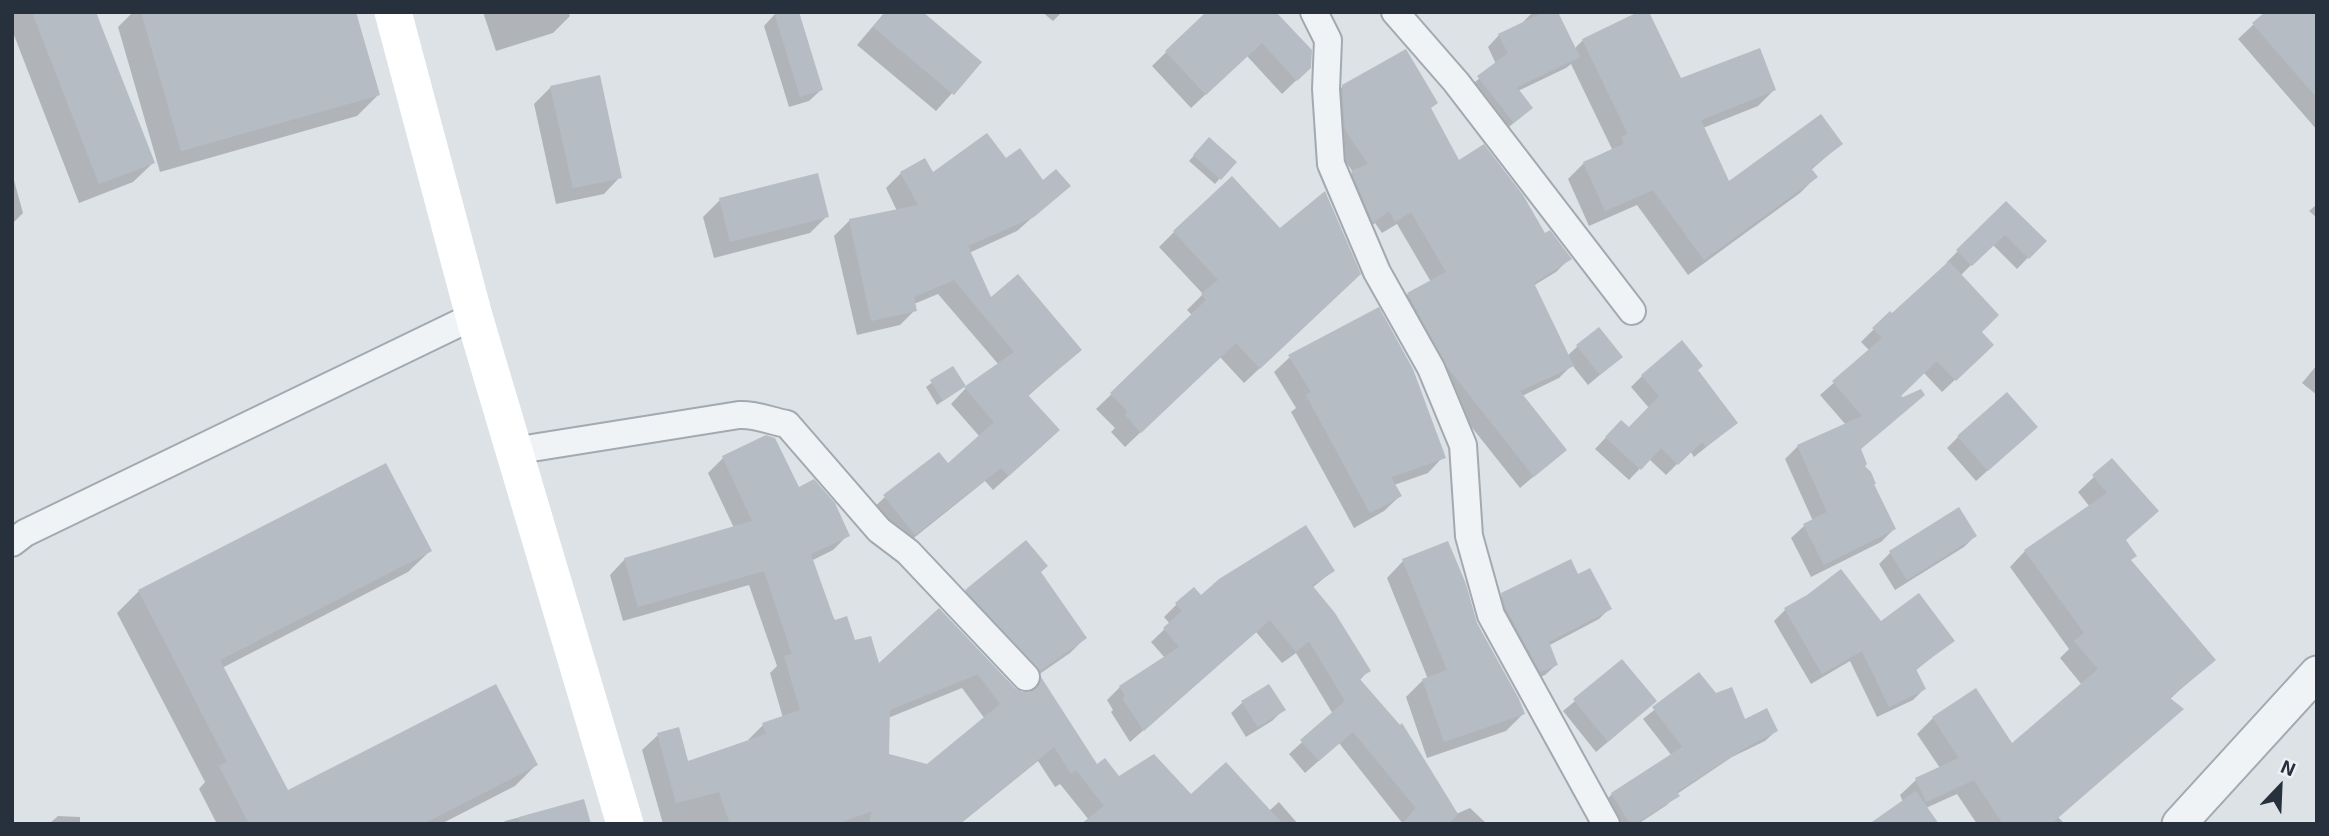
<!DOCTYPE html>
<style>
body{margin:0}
#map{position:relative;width:2329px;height:836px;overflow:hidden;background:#dde2e7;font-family:"Exo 2",sans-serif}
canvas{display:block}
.frame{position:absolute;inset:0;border:14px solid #27313e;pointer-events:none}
.north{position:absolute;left:2245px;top:752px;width:70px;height:70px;-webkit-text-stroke:5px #edf1f5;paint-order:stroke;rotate:23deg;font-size:19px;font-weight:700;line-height:28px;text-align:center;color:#27313e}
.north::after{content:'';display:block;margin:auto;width:24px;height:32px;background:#27313e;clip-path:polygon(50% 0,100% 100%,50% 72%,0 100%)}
</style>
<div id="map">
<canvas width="2329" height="836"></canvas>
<div class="frame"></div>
<div class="north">N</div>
</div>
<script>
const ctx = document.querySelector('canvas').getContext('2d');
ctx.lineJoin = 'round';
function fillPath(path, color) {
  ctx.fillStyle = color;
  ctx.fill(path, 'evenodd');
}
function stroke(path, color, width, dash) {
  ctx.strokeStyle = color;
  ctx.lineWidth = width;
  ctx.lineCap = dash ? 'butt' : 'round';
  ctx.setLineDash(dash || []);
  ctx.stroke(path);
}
fillPath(new Path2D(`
 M12,12h82l59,151 -20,19 -54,21 -67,-173z
 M133,12h221l24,83 -21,21 -197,56 -42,-145z
 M483,12h85l2,4 -17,17 -57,18z
 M885,12h35l60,50 -44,49 -79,-66z
 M1042,12h20l-9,9z
 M1207,12l102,56 -27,26 -35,-38 -56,52 -39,-42z
 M1533,12h23l18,37 9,-9 97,40 94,10 -16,16 -55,22 25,56 113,-40 -30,26 5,7 -16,16 -112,82 -51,-70 -48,21 -21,-47 16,-16 28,-14 -41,-85 -5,4 -48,23 13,17 -29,25 -35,-44 29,-25 -8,-17 11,-12 23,-12z
 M2317,12v118l-79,-91 16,-15z
 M775,14l46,76 -12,11 -20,6 -25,-81z
 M1343,86l86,23 29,53 111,97 -13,13 -23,14 34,70 11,-10 43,11 -33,28 -16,-20 -13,13 -37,18 43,54 -45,38 -85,-107 -40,-74 13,-13 23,-12 -34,-58 -15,9 -7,-10 -15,12 -21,-49 14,-14 -21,-29 -2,-44z
 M551,87l69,90 -16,17 -48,10 -22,-100z
 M1209,139l25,23 -19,22 -26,-23z
 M1005,161l38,21 25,4 -51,45 -48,22 21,47 90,50 -53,47 16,48 -50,45 -8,-9 -85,68 -30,-38 15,-14 63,-31 32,-29 -29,-33 14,-15 34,-24 -61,-71 -24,10 1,6 -15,15 -43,10 -23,-99 15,-15 48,-10 -11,-23 15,-15 32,1z
 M12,173l11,40 -11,11z
 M720,200l107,16 -17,17 -96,25 -11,-41z
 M2006,203l38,38 -27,28 -25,-25 -32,32 19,56v25l-37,35 -19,-20 -24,24 -40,54 4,16 31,63 -13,13 -70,35 -20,-39 13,-12 9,-5 -28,-62 13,-13 48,-21 -26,-30 50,-44 -9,-9 29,-29 2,3 56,-52 -2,-1z
 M2317,204v14l-8,-7z
 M1280,231l64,58 -100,94 -24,-26 -95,90 -14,-15 4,-4 -19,-19 97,-93 -6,-6 16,-16 -44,-47 15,-15z
 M1290,357l153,100 -15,16 -34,12 6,11 -16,15 -30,17 -63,-116 5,-4 -22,-36z
 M2317,365v30l-15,-12z
 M952,368l12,18 -27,19 -11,-18z
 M1696,371l40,52 -42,34 -4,-6 -24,24 -17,-16 -20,21 -34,-31 15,-16 18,-4 21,-21 -18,-21 11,-11z
 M1958,437l66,1 -48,43 -29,-33z
 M723,458l75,31 50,46 -15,15 -22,11 20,56 47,49 61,-56 75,80 13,4 14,-15 56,87 21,12 73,18 78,15 10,-9 19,22h-213l4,-4 -29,-36 -5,3 -17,-26 -78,63h-297l-21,-74 16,-15 29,29 62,-22 -1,-2 15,-15 20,-7 -13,-45 7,-7 -28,-81 -126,36 -13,-46 15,-16 109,-31 -26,-55zM962,688l23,31 -58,47 -40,-10 1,-38z
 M2111,461l18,100 84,98 -44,41 -111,117 7,7h-88l-20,-30 -31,14 -23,-6 -3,-7 16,-15 24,-12 -23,-34 16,-16 79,27 70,-60 -22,-27 9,-9 -59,-82 15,-16 65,-44 -12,-15z
 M385,465l45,86 -22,21 -186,96 65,125 249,-28 -21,21 -74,38h-224l-18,-35 6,-7 -88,-169 22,-22z
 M1959,510l16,26 -11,11 -69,43 -16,-26 11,-11z
 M1403,561l73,62 47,91 -17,17 -79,27 -21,-61 17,-17 5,-1 -41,-101z
 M1333,571l-21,17 56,83 -9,10 97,133 14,-6 17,16h-84l-64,-81 -34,30 -16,-19 44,-40 -37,-61 -14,10 -26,-31 -126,110 -19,-30 2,-2 -6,-10 13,-13 45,-29 -14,-16 19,-18 -6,-7 13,-13 24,-7z
 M1039,572l46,66 -15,15 -45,31 -73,-79 14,-14z
 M1578,576l31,33 -10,10 -51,27 8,19 -11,10 -15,6 -38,-76 10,-10z
 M1808,596l72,27 72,18 -37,30 9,18 -11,11 -36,17 -27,-56 -39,23 -37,-63 11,-11z
 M1622,662l21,50 -47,40 -33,-41z
 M1699,674l17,21 28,26 32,10 -11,10 -33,16 -55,37 -10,11 -29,19h-24l-12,-20 10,-10 60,-38 -29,-37z
 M1243,702l40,8 -11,11 -26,16 -15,-24z
 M582,801l7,23h-87l3,-3z
 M58,816l22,1v7h-31z`), '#0003');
fillPath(new Path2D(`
 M32,12h64l59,151 -56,21z
 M141,12h215l24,83 -199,56z
 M774,12h25l24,78 -23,7z
 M886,12h37l59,50 -28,33 -81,-68z
 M1206,12h70l36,38 -1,18 -14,13 -35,-38 -56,52 -41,-44z
 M1544,12h14l22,45 -63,30 16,21 -19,15 -37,-47 31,-23 -10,-19z
 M1638,12h11l32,66 79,-30 16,42 -75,30 28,61 92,-67 22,30 -32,24 7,9 -114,83 -51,-70 -48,21 -22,-49 41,-18 -3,-7 7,-3 -46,-95z
 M2265,12h52v86l-65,-75z
 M1406,49l32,54 -7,5 28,52 25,-16 39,51 22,38 5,-3 22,29 -38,24 40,83 -54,25 47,59 -33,27 -86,-109 -41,-75 39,-21 -35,-60 -16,10 -6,-11 -16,12 -22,-52 17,-7 -23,-34 -3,-45z
 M600,75l22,103 -49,10 -23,-102z
 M987,133l19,25 14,-10 23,32 13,-11 15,17 -37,31 -66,29 23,51 27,-23 64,76 -54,45 32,35 -51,46 -8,-8 -86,67 -32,-40 56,-43 9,11 46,-41 -30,-35 50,-35 -60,-72 -40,17 3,14 -46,10 -22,-102 69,-14 -18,-33 25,-14 8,14z
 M1209,137l28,25 -16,18 -28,-25z
 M818,173l11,44 -99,25 -11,-44z
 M1232,176l48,52 45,-37 36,83 -101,95 -24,-26 -95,90 -16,-18 3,-3 -18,-19 96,-93 -5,-6 17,-14 -45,-49z
 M2006,201l41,40 -18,18 -24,-24 -33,31 -16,-16z
 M1949,261l50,54 -17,17 12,13 -38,36 -19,-20 -36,35 2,1 18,-8 4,6 -64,54 6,15 -2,2 6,6 5,12h-2l22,45 -72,36 -21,-41 24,-12 -30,-67 65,-29 -30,-35 50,-43 -10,-10 18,-17 2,2z
 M1379,307l34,62 33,89 -55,19 11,19 -32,17 -64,-118 5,-3 -23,-37z
 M1599,327l24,30 -23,18 -24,-30z
 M1682,340l21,26 -5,4 40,53 -32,24 -4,-5 -24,23 -17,-17 -20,22 -36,-33 16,-17 8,7 30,-31 -18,-21z
 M953,366l13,20 -23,15 -13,-21z
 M2007,392l31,35 -50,44 -31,-35z
 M766,435l9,3 24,49 15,-8 21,24 15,33 -39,18 22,62 2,4 12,-4 8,24 16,-4 8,27 60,-55 76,80 7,4h8l7,-4 4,-11 56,87 8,-6 14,18 35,-22 37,40 35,-32 57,62h-202l23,-18 -28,-36 -5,4 -17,-27 -95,77h-90l3,-13 -36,13h-106l-11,-32 -43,11 -19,-70 22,-6 9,34 78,-27 -4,-11 38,-13 -16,-54 8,-2 -28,-83 -126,36 -14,-49 128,-37 -30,-65zM978,674l22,30 -73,60 -38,-10 1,-44z
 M2112,458l47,53 -33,29 11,16 -6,4 85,100 -46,38 14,11 -133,115h-48l-29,-44 -48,22 -11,-24 44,-20 -27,-41 44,-29 36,55 86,-74 -24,-28 10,-8 -60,-83 83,-57 -15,-18z
 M386,463l46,88 -212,109 68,130 208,-106 42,81 -115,59h-174l-30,-58 8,-4 -89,-172z
 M1959,507l18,29 -70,44 -18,-29z
 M1306,525l29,46 -23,14 23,28 36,58 -12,7 41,47 2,-2 56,91 -9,10h-47l14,-16 -63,-76 -34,29 -19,-21 45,-39 -36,-60 -13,11 -26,-32 -126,111 -22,-33 3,-2 -6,-10 60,-39 -16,-19 19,-17 -7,-8 19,-16 7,8 18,-16z
 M1026,540l22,26 -7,6 46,66 -47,33 -75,-81z
 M1448,541l18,43 11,39 42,76 6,15 -81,28 -22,-63 25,-9 -45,-111z
 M1571,559l7,15 12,-6 22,41 -63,33 9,23 -18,7 -34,-63 -5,-16z
 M1841,569l40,52 38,-28 36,48 -39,28 10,20 -37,18 -27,-56 -40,23 -38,-66 23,-13z
 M1622,659l35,42 -49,41 -35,-43z
 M1699,672l17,21 16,-6 13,32 22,-11 11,23 -33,17 -68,44 3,4 -45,28h-5l-19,-31 71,-46 -30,-40z
 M1269,684l17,26 -28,17 -17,-26z
 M1916,791l23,33h-70z
 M584,799l7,25h-71l-1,-7z`), '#b5bcc4');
const minor = new Path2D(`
 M1314,12l14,28 -2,49 5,75 46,108 54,96 32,77 6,91 22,79 115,209
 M1395,12l61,70 176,229
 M513,451l226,-36c17,-1 31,6 48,9l92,106 29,22 118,125
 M12,543l13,-10 449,-217`);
const tertiary = new Path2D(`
 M2179,824l138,-151`);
stroke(minor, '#a3a9b1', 30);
stroke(tertiary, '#a3a9b1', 37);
stroke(minor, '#f0f3f6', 26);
stroke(tertiary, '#f0f3f6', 33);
stroke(new Path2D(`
 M393,12l81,304 151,508`), '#fff', 37);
</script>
